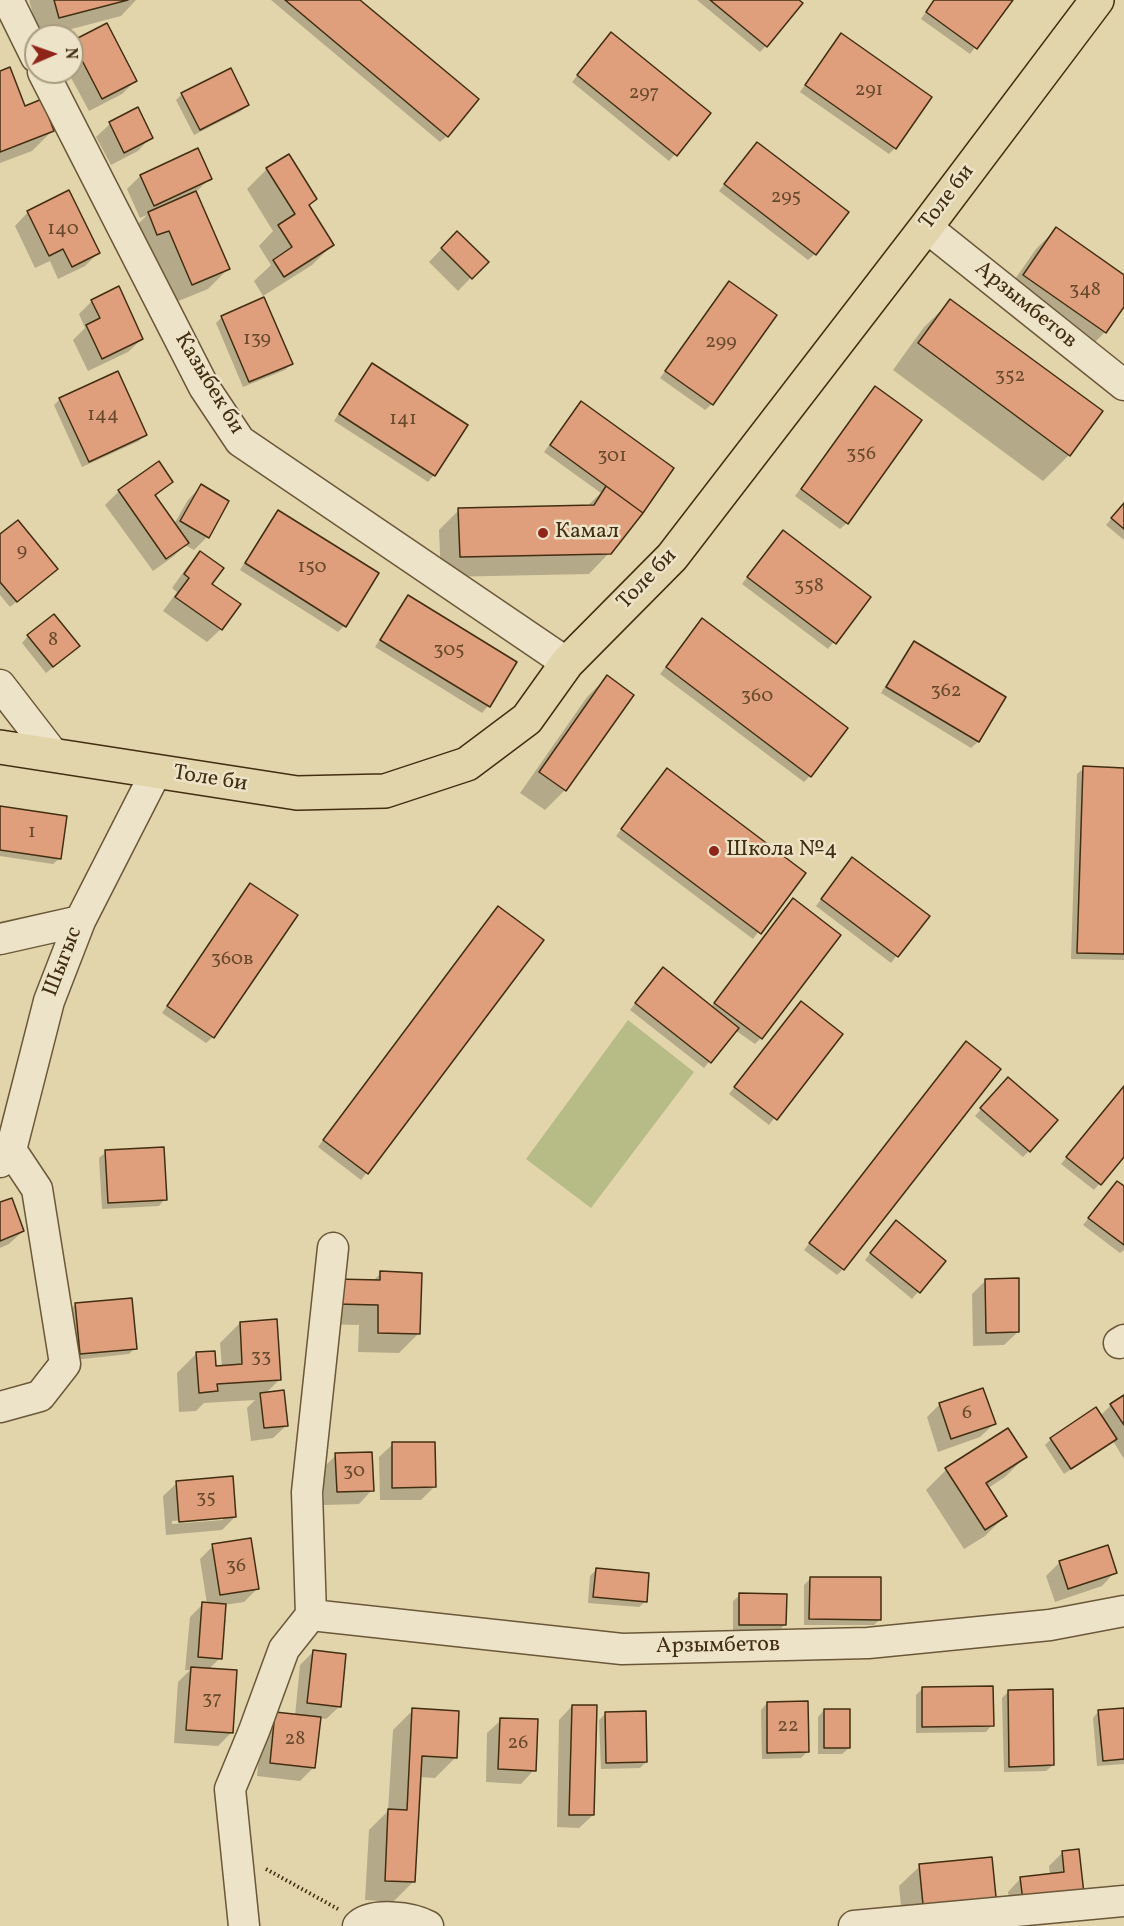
<!DOCTYPE html>
<meta charset="utf-8">
<style>
body{margin:0}
#map{position:relative;width:1124px;height:1926px;overflow:hidden;background:#e2d4ab;font-family:Vollkorn,serif}
canvas{display:block}
.north{position:absolute;left:24px;top:24px;width:60px;height:60px;box-sizing:border-box;background:#ece3c8;border:2px solid #a89b7f;border-radius:50%;rotate:88deg;font-size:16px;font-weight:700;line-height:24px;text-align:center;color:#422e11}
.north::after{content:'';display:block;margin:auto;width:21px;height:27px;background:#8f2418;clip-path:polygon(50% 0,100% 100%,50% 72%,0 100%)}
</style>
<div id="map">
<canvas width="1124" height="1926"></canvas>
<div class="north">N</div>
</div>
<script>
const ctx = document.querySelector('canvas').getContext('2d');
ctx.lineJoin = 'round';
function fillPath(path, color) {
  ctx.fillStyle = color;
  ctx.fill(path, 'evenodd');
}
function stroke(path, color, width, dash) {
  ctx.strokeStyle = color;
  ctx.lineWidth = width;
  ctx.lineCap = dash ? 'butt' : 'round';
  ctx.setLineDash(dash || []);
  ctx.stroke(path);
}
function write(font, color, halo, rows, align = 'center') {
  ctx.font = font + ' Vollkorn,serif';
  ctx.lineWidth = 5;
  ctx.setLineDash([]);
  ctx.textBaseline = 'middle';
  ctx.strokeStyle = halo;
  ctx.fillStyle = color;
  for (const [text, x, y, turn = 0] of rows) {
    ctx.save();
    ctx.translate(x, y);
    ctx.rotate((+turn || 0) * Math.PI / 180);
    ctx.textAlign = isNaN(turn) ? turn : align;
    if (halo) ctx.strokeText(text, 0, 0);
    ctx.fillText(text, 0, 0);
    ctx.restore();
  }
}
fillPath(new Path2D(`
 M628,1020l66,52 -103,136 -65,-49z`), '#b7bc87');
fillPath(new Path2D(`
 M29,0h107l-15,16 -76,20h-6z
 M271,0h87l89,136 -7,6z
 M697,0h100l-31,46 -6,6z
 M934,0h77l-41,54 -49,-35z
 M605,41l104,73 -40,47 -97,-79z
 M73,42l62,39 -13,13 -33,17 -21,-39h4z
 M835,42l60,106 -6,6 -89,-62z
 M0,73l24,35 28,23 -20,20 -32,12z
 M182,94l66,11 -7,6 -47,24 -18,-35z
 M137,109l14,28 -13,14 -27,14 -15,-28 14,-13z
 M751,150l64,104 -7,6 -89,-69z
 M267,169l48,30 -7,7 24,39 -20,20 -49,31 -9,-15 17,-16 -12,-19 14,-15 -26,-42z
 M140,176l70,2 -15,15 33,76 -20,20 -37,15 -43,-70 19,-19 -7,3 -13,-29z
 M28,212l70,41 -13,13 -27,13 -8,-18 -15,7 -20,-42z
 M1056,229l68,47v29l-19,27 -20,20 -81,-57 32,-46z
 M457,233l29,29 -28,29 -29,-29z
 M729,283l-17,121 -7,6 -45,-32z
 M92,301l50,38 -14,13 -40,19 -15,-31 12,-12 -6,-14z
 M951,301l118,154 -26,26 -150,-111 31,-43z
 M222,317l69,47 -6,6 -42,17 -27,-64z
 M372,365l94,61 -32,49 -6,7 -94,-61 32,-50z
 M875,388l-28,135 -7,6 -45,-33z
 M60,399l85,35 -6,7 -57,26 -28,-62z
 M575,410l66,102 -32,41 -20,21 -148,3 -2,-47 20,-20 127,-3 15,-14 -57,-41z
 M158,463l13,19 -16,15 19,27 14,-24 13,-14 6,51 -13,13 -9,-5 -11,11 -21,15 -48,-66 14,-14z
 M1124,504v36l-18,-15z
 M278,512l66,114 -6,6 -98,-62 32,-52z
 M783,532l86,66 -41,51 -86,-65z
 M0,536l49,39 -39,32 -10,-12z
 M200,553l10,31 29,20 -18,25 -14,13 -44,-31 14,-19 -5,-4 15,-21z
 M408,597l107,65 -27,44 -6,7 -107,-66 27,-44z
 M702,620l108,156 -6,6 -144,-108z
 M28,636l44,16 -26,21 -24,-30z
 M914,643l90,54 -26,45 -7,6 -90,-55 27,-44z
 M607,677l25,18 -67,95 -20,20 -25,-17 67,-96z
 M1084,768l40,1v191l-53,-1 6,-185z
 M667,770l137,103 -51,66 -137,-103z
 M0,807l60,51 -7,6 -53,-8z
 M846,866l81,50 -36,47 -75,-57z
 M251,885l-38,152 -7,6 -44,-30 82,-122z
 M787,906l-26,132 -6,6 -20,-14 -31,38 -74,-58 27,-35 54,32z
 M492,914l50,26 -181,240 -43,-33z
 M801,1003l40,31 -72,91 -40,-31z
 M960,1049l-117,220 -6,6 -33,-25z
 M1002,1085l27,66 -6,6 -48,-41z
 M1124,1087v68l-30,35 -33,-26z
 M106,1152l59,47 -6,7 -57,3 -3,-51z
 M1117,1183l7,5v62l-4,3 -37,-28z
 M0,1204l23,27 -14,13 -9,4z
 M890,1228l54,33 -32,38 -47,-39z
 M381,1273l38,60 -20,20 -41,-1 1,-27 -42,-1v-24l56,-19z
 M986,1280l32,52 -14,13 -31,1 -1,-52z
 M75,1305l60,43 -6,6 -55,6 -5,-49z
 M240,1323l40,56 -15,15 22,31 -14,13 -22,3 -4,-33 8,-8 -51,3 -8,8 -17,1 -2,-39 20,-20 18,15 7,-1 -2,-24z
 M1124,1397v62l-11,-18 -49,33 -19,-29 6,-6 49,-23 11,-11z
 M940,1404l54,20 -14,13 -42,15 -11,-35z
 M393,1444l41,43 -13,13h-41l-1,-43z
 M336,1455l36,35 -13,14 -35,1 -1,-37z
 M1025,1457l-20,20 -17,11 17,28 -20,20 -21,13 -38,-59 20,-20z
 M177,1483l58,34 -13,13 -56,5 -3,-39zM223,1517v3l-51,4v-3z
 M213,1546l44,43 -13,13 -20,3 -4,53 -12,12 24,62 -14,14 -44,-3 4,-61 12,-12h-5l5,-53 13,-13h4l-7,-45z
 M1107,1547l8,25 -13,14 -47,16 -9,-26 13,-13z
 M596,1570l50,31 -7,6 -51,-4 2,-27z
 M810,1579l70,40 -6,6h-70v-40z
 M740,1595l45,29 -6,7 -46,-1v-29z
 M313,1652l27,54 -14,13 -7,-1 -5,49 -14,14 -43,-5 5,-49 14,-13 19,2 5,-51z
 M922,1689l70,36 -6,7 -70,1v-38z
 M1008,1692l45,73 -7,6 -42,1 -2,-74z
 M767,1703l40,49 -6,6 -39,1 -1,-49z
 M572,1706l21,109 -14,13 -22,-1 2,-107z
 M1124,1709v55l-27,2 -4,-48 6,-7z
 M413,1710l42,48 -20,20 -16,-1 -6,105 -20,20 -28,-2 4,-70 19,-19 5,-81z
 M824,1710l25,38 -7,6h-24v-37z
 M606,1713l40,49 -6,6 -39,1 -2,-49z
 M501,1720l33,50 -13,14 -35,-2 1,-49z
 M1063,1852l19,42 -72,19 -2,-21 13,-14 29,-3 -1,-9z
 M991,1858l-88,68 -4,-40 21,-20z`), '#0003');
const building = new Path2D(`
 M54,0h74l-69,18z
 M285,0h75l119,99 -31,38z
 M710,0h89l4,3 -36,44z
 M934,0h79l-36,49 -51,-37z
 M107,23l30,58 -35,18 -30,-58z
 M611,32l100,81 -34,43 -100,-81z
 M841,33l91,64 -36,52 -91,-64z
 M10,67l15,39 17,-7 12,32 -54,21v-81z
 M231,68l18,37 -49,25 -19,-37z
 M138,107l15,31 -29,15 -15,-31z
 M757,142l92,70 -33,43 -92,-71z
 M198,148l14,31 -58,27 -14,-31z
 M289,154l28,45 -8,6 25,40 -50,32 -11,-17 19,-13 -14,-22 17,-11 -29,-46z
 M69,190l31,63 -28,14 -9,-18 -14,7 -22,-45z
 M196,191l34,78 -38,16 -23,-54 -12,4 -9,-23z
 M1056,227l68,48v32l-18,26 -83,-58z
 M457,231l32,31 -17,17 -31,-31z
 M729,281l48,34 -64,90 -48,-34z
 M119,286l24,53 -41,20 -16,-34 14,-7 -9,-18z
 M264,297l29,67 -44,18 -28,-66z
 M950,299l153,112 -33,45 -152,-113z
 M372,363l96,62 -33,51 -96,-62z
 M118,371l29,64 -58,27 -30,-64z
 M875,386l47,34 -74,104 -47,-35z
 M581,401l93,67 -31,45 -93,-68z
 M159,461l14,21 -18,13 34,48 -23,16 -48,-69z
 M201,484l28,17 -20,37 -29,-17z
 M606,486l37,27 -32,41 -151,3 -2,-49 136,-3z
 M1124,503v26l-13,-11z
 M278,510l101,63 -33,54 -101,-64z
 M18,520l40,49 -41,33 -17,-20v-48z
 M783,530l88,67 -35,47 -89,-67z
 M200,551l24,17 -12,16 29,20 -19,26 -47,-33 14,-19 -5,-4z
 M408,595l109,67 -27,45 -110,-67z
 M54,614l26,32 -27,21 -26,-32z
 M702,618l146,110 -37,49 -145,-110z
 M914,641l92,56 -27,45 -93,-55z
 M607,675l27,20 -68,96 -27,-19z
 M1083,766l41,2v186l-47,-1z
 M667,768l139,105 -45,61 -140,-105z
 M0,806l67,10 -6,43 -61,-9z
 M852,857l78,59 -32,41 -77,-58z
 M250,883l48,32 -84,123 -47,-32z
 M793,898l48,37 -79,104 -48,-36z
 M498,906l46,34 -176,234 -45,-34z
 M663,967l76,61 -28,35 -76,-60z
 M801,1001l42,33 -66,86 -43,-33z
 M966,1041l35,28 -157,201 -35,-27z
 M1008,1077l50,43 -28,32 -50,-44z
 M1124,1086v71l-23,28 -35,-28z
 M164,1147l3,53 -59,3 -3,-53z
 M1117,1181l7,5v59l-36,-27z
 M12,1198l12,33 -24,10v-39z
 M896,1220l50,41 -26,32 -50,-40z
 M380,1271l42,2 -2,61 -42,-1v-28l-42,-1v-25l44,1z
 M1019,1278v54l-33,1 -1,-54z
 M132,1298l5,51 -57,5 -5,-51z
 M277,1319l4,61 -64,4 1,7 -19,2 -3,-41 19,-1 1,15 26,-2 -2,-42z
 M983,1388l13,36 -45,15 -12,-36z
 M284,1390l4,36 -24,2 -4,-35z
 M1124,1395v30l-14,-21z
 M1096,1407l21,32 -46,30 -21,-31z
 M1008,1428l19,29 -41,26 21,33 -22,14 -40,-62z
 M392,1442h43l1,45 -44,1z
 M372,1452l2,39 -37,1 -2,-39z
 M233,1476l3,41 -57,5 -3,-41z
 M251,1538l8,51 -39,6 -8,-51z
 M1108,1545l9,28 -49,16 -9,-28z
 M596,1568l53,5 -2,29 -54,-5z
 M810,1577h71v43l-72,-1z
 M739,1593l48,1 -1,31h-47z
 M202,1602l24,2 -4,55 -24,-2z
 M313,1650l33,4 -5,53 -34,-4z
 M191,1667l46,3 -4,63 -47,-3z
 M993,1686l1,40 -72,1v-40z
 M1053,1689l1,76 -45,2 -1,-77z
 M808,1701l1,51 -42,1v-51z
 M572,1705h25l-3,110h-25z
 M412,1708l47,3 -2,47 -35,-2 -7,126 -30,-1 3,-72 19,1z
 M1124,1708v51l-21,2 -5,-51z
 M824,1709h26v39h-26z
 M646,1711l1,51 -41,1 -1,-51z
 M275,1712l46,5 -6,51 -45,-5z
 M500,1718l38,1 -2,52 -38,-2z
 M1079,1849l5,45 -61,7 -3,-24 44,-5 -2,-21z
 M992,1857l5,50 -73,8 -5,-51z`);
fillPath(building, '#df9f7d');
stroke(building, '#422e11', 1.5);
const minor = new Path2D(`
 M8,0l28,57
 M43,72l161,315 36,54 327,222
 M926,227l198,158
 M0,685l54,70
 M0,939l80,-18
 M0,1162l11,-12 38,-149 31,-80 76,-149
 M1119,1343l5,-3
 M0,1407l40,-11 25,-32 -28,-175 -26,-39
 M311,1615l311,34 246,-6 182,-18 74,-14
 M244,1926l-14,-137 24,-58 30,-82 27,-34 -4,-123 26,-244
 M358,1926c13,-14 54,-9 70,0
 M854,1926l270,-25`);
const major = new Path2D(`
 M0,747l297,46 88,-2 82,-27 60,-45 40,-56 105,-106 254,-330 171,-227`);
stroke(minor, '#6a5838', 33);
stroke(major, '#422e11', 36);
stroke(new Path2D(`
 M266,1869l72,40`), '#422e11', 4, [1.5, 3]);
stroke(minor, '#ece3c8', 30);
stroke(major, '#e2d4ab', 33);
for (const [x, y, r, color] of [
 [543,533,6,"#8f2418"],
 [714,851,6,"#8f2418"]
]) {
  const dot = new Path2D();
  dot.arc(x, y, r, 0, 2 * Math.PI);
  ctx.fillStyle = color;
  ctx.fill(dot);
  stroke(dot, '#ece3c8', 2);
}
write('20px', '#694a2c', null, [
 ["291",869,91],
 ["297",644,94],
 ["295",786,198],
 ["140",63,230],
 ["348",1085,291],
 ["139",257,340],
 ["299",721,343],
 ["352",1010,377],
 ["144",103,416],
 ["141",403,420],
 ["356",861,455],
 ["301",612,457],
 ["9",22,552],
 ["150",312,568],
 ["358",809,587],
 ["8",53,641],
 ["305",449,651],
 ["362",946,692],
 ["360",757,697],
 ["1",32,833],
 ["360в",232,960],
 ["33",261,1358],
 ["6",967,1414],
 ["30",354,1472],
 ["35",206,1499],
 ["36",236,1567],
 ["37",212,1700],
 ["22",788,1727],
 ["28",295,1740],
 ["26",518,1744]
]);
write('22px', '#422e11', '#ece3c8', [
 ["Толе би",948,198,-53],
 ["Арзымбетов",1025,306,39],
 ["Казыбек би",208,384,59],
 ["Толе би",648,580,-46],
 ["Толе би",210,780,9],
 ["Шыгыс",64,962,-69],
 ["Арзымбетов",718,1647,-1]
]);
write('22px', '#422e11', '#ece3c8', [
 ["Камал",555,533],
 ["Школа №4",726,851]
], 'left');
</script>
